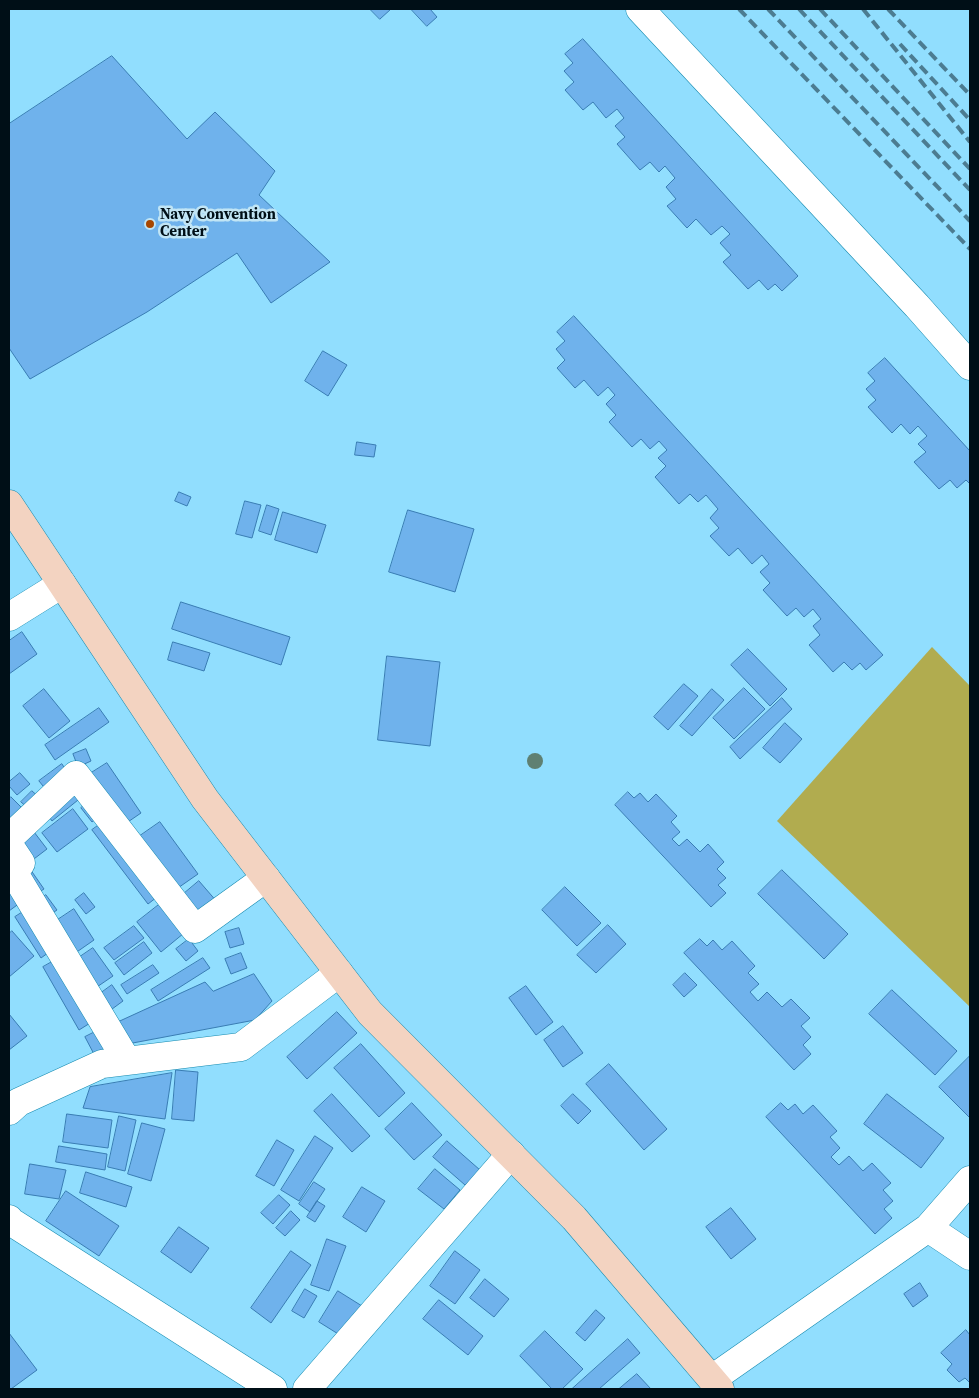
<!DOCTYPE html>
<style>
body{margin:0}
#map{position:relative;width:979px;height:1398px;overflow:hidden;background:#91defe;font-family:"Source Serif 4",serif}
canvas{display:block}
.frame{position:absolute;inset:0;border:10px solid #000f17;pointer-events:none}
</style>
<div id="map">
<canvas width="979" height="1398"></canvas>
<div class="frame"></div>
</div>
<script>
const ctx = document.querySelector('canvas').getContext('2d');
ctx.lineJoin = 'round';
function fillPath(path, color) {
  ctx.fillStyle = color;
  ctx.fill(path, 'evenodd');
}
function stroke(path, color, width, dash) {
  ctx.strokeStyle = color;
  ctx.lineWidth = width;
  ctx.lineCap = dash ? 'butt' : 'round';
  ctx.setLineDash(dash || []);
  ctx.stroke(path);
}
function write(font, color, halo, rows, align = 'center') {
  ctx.font = font + ' "Source Serif 4",serif';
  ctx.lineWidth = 5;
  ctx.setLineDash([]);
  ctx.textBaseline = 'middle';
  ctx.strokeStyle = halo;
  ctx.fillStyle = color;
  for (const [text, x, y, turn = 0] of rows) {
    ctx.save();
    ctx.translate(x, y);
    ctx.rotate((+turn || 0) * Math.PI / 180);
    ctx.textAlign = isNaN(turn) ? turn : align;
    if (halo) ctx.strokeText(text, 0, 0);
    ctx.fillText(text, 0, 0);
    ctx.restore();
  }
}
fillPath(new Path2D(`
 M932,647l38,39v321l-193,-186z`), '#b1ac4f');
const building = new Path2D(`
 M370,9h21l-11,10z
 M411,9h19l7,8 -10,9z
 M583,39l215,237 -16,15 -7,-7 -7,6 -9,-10 -11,9 -25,-27 8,-7 -11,-12 10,-9 -8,-8 -11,9 -15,-16 -9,9 -20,-22 9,-7 -10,-12 9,-9 -10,-12 -6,6 -9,-10 -10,8 -23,-26 8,-7 -10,-11 9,-8 -7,-9 -11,9 -13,-16 -10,8 -18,-20 9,-8 -10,-11 9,-8 -8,-9z
 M112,56l75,83 28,-27 60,59 -16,24 71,67 -59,41 -34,-50 -90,59 -117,67 -21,-31v-224z
 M574,316l309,339 -17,15 -6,-7 -8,7 -8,-8 -11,10 -24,-27 11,-10 -7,-9 8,-7 -8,-10 -9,8 -8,-9 -9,8 -24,-26 7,-7 -10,-11 9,-8 -7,-9 -10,9 -14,-16 -9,8 -19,-20 9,-8 -9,-10 8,-9 -12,-14 -8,7 -8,-8 -11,10 -24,-27 11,-11 -8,-8 9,-8 -8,-9 -9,8 -9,-10 -9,8 -23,-25 7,-7 -10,-11 9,-9 -7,-8 -10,9 -14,-16 -9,8 -18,-20 8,-8 -9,-11 9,-8 -8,-9z
 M323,351l24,14 -19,31 -23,-15z
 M885,358l85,93v33l-4,-4 -9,8 -7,-8 -11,9 -25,-27 12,-10 -8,-8 9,-8 -9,-10 -8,8 -9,-10 -9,9 -24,-26 8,-7 -10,-11 9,-8 -7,-8z
 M357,442l19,3 -2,12 -19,-2z
 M179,492l12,5 -4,9 -12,-5z
 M245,501l16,4 -9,33 -16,-4z
 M267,505l12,4 -8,26 -12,-4z
 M408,510l66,19 -19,63 -66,-20z
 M283,512l43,13 -9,28 -42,-13z
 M181,602l109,35 -9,28 -109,-36z
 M22,632l15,22 -28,20v-33z
 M173,642l37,11 -6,18 -36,-11z
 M748,649l39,40 -17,17 -39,-41z
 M387,656l53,6 -10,84 -52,-6z
 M684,684l14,12 -30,34 -14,-13z
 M744,688l21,21 -31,30 -21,-21z
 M44,689l26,32 -21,17 -26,-32z
 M712,689l12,11 -32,36 -12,-10z
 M782,698l10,11 -52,50 -10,-12z
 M99,708l10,14 -54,38 -10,-15z
 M785,723l17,16 -22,24 -17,-15z
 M86,749l5,12 -13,6 -5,-13z
 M107,763l34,50 -19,13 -34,-51z
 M62,764l7,11 -22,16 -8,-10z
 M20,773l10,11 -13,11 -8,-9v-4z
 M74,785l9,11 -31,25 -8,-11z
 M32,791l8,7 -11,11 -8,-7z
 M628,792l6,6 6,-5 8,9 8,-8 21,22 -6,6 9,10 -8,7 7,7 8,-7 13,13 8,-8 16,18 -7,7 9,9 -8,7 8,8 -15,14 -96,-102z
 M11,797l14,14 -16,13v-25z
 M90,800l12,14 -10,8 -11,-14z
 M73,809l15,20 -31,23 -15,-19z
 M106,820l55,74 -13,10 -56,-74z
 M160,822l38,52 -23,16 -38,-52z
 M31,828l16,21 -21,16 -16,-21z
 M28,866l16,23 -11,7z
 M782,870l66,64 -24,25 -66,-65z
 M9,878l15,22 -15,11z
 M199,881l19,22 -20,17 -18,-23z
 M565,887l36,36 -24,23 -35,-36z
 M84,893l11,14 -9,7 -11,-14z
 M46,895l11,15 -12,8 -10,-15z
 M165,900l24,29 -28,23 -24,-30z
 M74,909l20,31 -23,16 -21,-31z
 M26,910l26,40 -11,8 -26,-41z
 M608,925l18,19 -30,29 -19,-18z
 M134,926l10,12 -30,22 -10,-12z
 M239,928l5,16 -14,4 -5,-16z
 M12,931l22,25 -25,21v-43z
 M189,939l9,12 -12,10 -10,-12z
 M700,939l7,7 6,-6 9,10 10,-9 23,25 -7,7 11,11 -9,8 8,9 9,-9 15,15 9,-8 19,19 -9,8 10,11 -8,8 8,9 -17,16 -110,-117z
 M144,942l8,11 -28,22 -9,-12z
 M93,948l20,28 -22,15 -20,-28z
 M241,953l6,15 -16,6 -6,-15z
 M59,958l36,62 -16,10 -36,-63z
 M203,958l7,10 -52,33 -7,-11z
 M153,965l6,8 -32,21 -6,-9z
 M685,973l12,12 -13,12 -11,-12z
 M254,974l18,27 -17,19 -133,25 -11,-20 94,-43 8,9z
 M112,985l11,16 -15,11 -11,-16z
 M526,986l27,36 -17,13 -27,-37z
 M892,990l65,61 -22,24 -66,-61z
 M337,1012l20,21 -50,46 -20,-22z
 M9,1014l18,22 -18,14z
 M563,1026l20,27 -20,14 -19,-27z
 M103,1028l10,18 -18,10 -10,-19z
 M361,1044l44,49 -26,24 -45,-49z
 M969,1057l1,2v59l-31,-31z
 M609,1064l58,65 -23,21 -58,-66z
 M176,1070l22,2 -4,49 -22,-2z
 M172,1073l-7,46 -82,-11 7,-21z
 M332,1094l38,42 -18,16 -38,-41z
 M573,1094l18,17 -13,13 -17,-18z
 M887,1094l57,44 -23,30 -57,-44z
 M412,1103l30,32 -28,25 -29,-31z
 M781,1103l7,7 7,-6 8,10 10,-9 24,26 -7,6 10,11 -9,9 8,8 10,-9 14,15 9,-8 19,20 -8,7 10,11 -9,8 8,9 -17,16 -109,-117z
 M67,1114l45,6 -4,28 -45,-6z
 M119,1116l17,4 -11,51 -17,-4z
 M142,1123l23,6 -14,52 -23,-7z
 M315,1136l18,12 -34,53 -18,-11z
 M277,1140l17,10 -20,36 -18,-10z
 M447,1141l33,29 -15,15 -32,-28z
 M59,1146l48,8 -2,16 -49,-8z
 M30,1164l36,6 -7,29 -34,-5z
 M435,1169l25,21 -16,19 -26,-20z
 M86,1172l46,15 -6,20 -46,-14z
 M314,1182l11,7 -15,23 -11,-8z
 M362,1187l23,14 -19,31 -23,-15z
 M66,1191l53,35 -20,30 -53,-35z
 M279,1195l11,10 -17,19 -12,-11z
 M317,1201l8,5 -10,16 -8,-5z
 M731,1208l25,31 -25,20 -25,-32z
 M291,1211l9,9 -15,16 -9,-8z
 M179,1227l30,21 -18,25 -30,-21z
 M327,1239l19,7 -17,45 -18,-6z
 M291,1251l20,14 -40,58 -20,-15z
 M455,1251l25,19 -25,34 -25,-18z
 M485,1279l24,20 -15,18 -24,-19z
 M920,1283l8,13 -15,11 -9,-13z
 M305,1289l12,7 -13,22 -12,-7z
 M338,1291l24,15 -19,31 -24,-15z
 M439,1300l44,36 -15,19 -45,-36z
 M596,1310l9,8 -20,23 -9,-8z
 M966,1330l4,5v48l-5,-5 -6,4 -12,-12 5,-6 -11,-11z
 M545,1331l38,38 -21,20h-10l-32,-33z
 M9,1333l28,37 -26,19h-2z
 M628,1339l12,14 -41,36h-27z
 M637,1374l14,15h-32z`);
fillPath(building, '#6fb2ec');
stroke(building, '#397cb3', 1);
const minor = new Path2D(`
 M640,9l277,297 53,60
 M9,617l53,-33
 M9,838l67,-63 119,154 71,-51
 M9,845l12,18 -7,10 113,188
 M9,1111l10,-9 83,-38 139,-17 98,-74
 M970,1180l-42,48 42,28
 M9,1219l1,2 263,168
 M712,1379l216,-151
 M307,1389l204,-235`);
const secondary = new Path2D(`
 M9,504l196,295 165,214 204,205 146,171`);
stroke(minor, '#158aaf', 29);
stroke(secondary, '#158aaf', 29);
stroke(minor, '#fff', 28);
stroke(secondary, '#f3d3c1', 28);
stroke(new Path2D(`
 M739,9l231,240
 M768,9l202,212
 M799,9l171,181
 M820,9l150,160
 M863,9l107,133
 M888,9l82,86
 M900,44l70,76`), '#4c7c91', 4, [10, 5]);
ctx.fillStyle = '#5f8072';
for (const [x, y] of [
 [535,761]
]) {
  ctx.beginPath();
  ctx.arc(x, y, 8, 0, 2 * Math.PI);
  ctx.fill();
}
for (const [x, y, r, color] of [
 [150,224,5,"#a74600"]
]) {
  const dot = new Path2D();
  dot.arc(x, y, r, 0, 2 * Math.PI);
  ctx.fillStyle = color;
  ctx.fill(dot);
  stroke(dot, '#c1e5f5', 2);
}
write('bold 15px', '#000f17', '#c1e5f5', [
 ["Navy Convention",160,215],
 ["Center",160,232]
], 'left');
</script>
